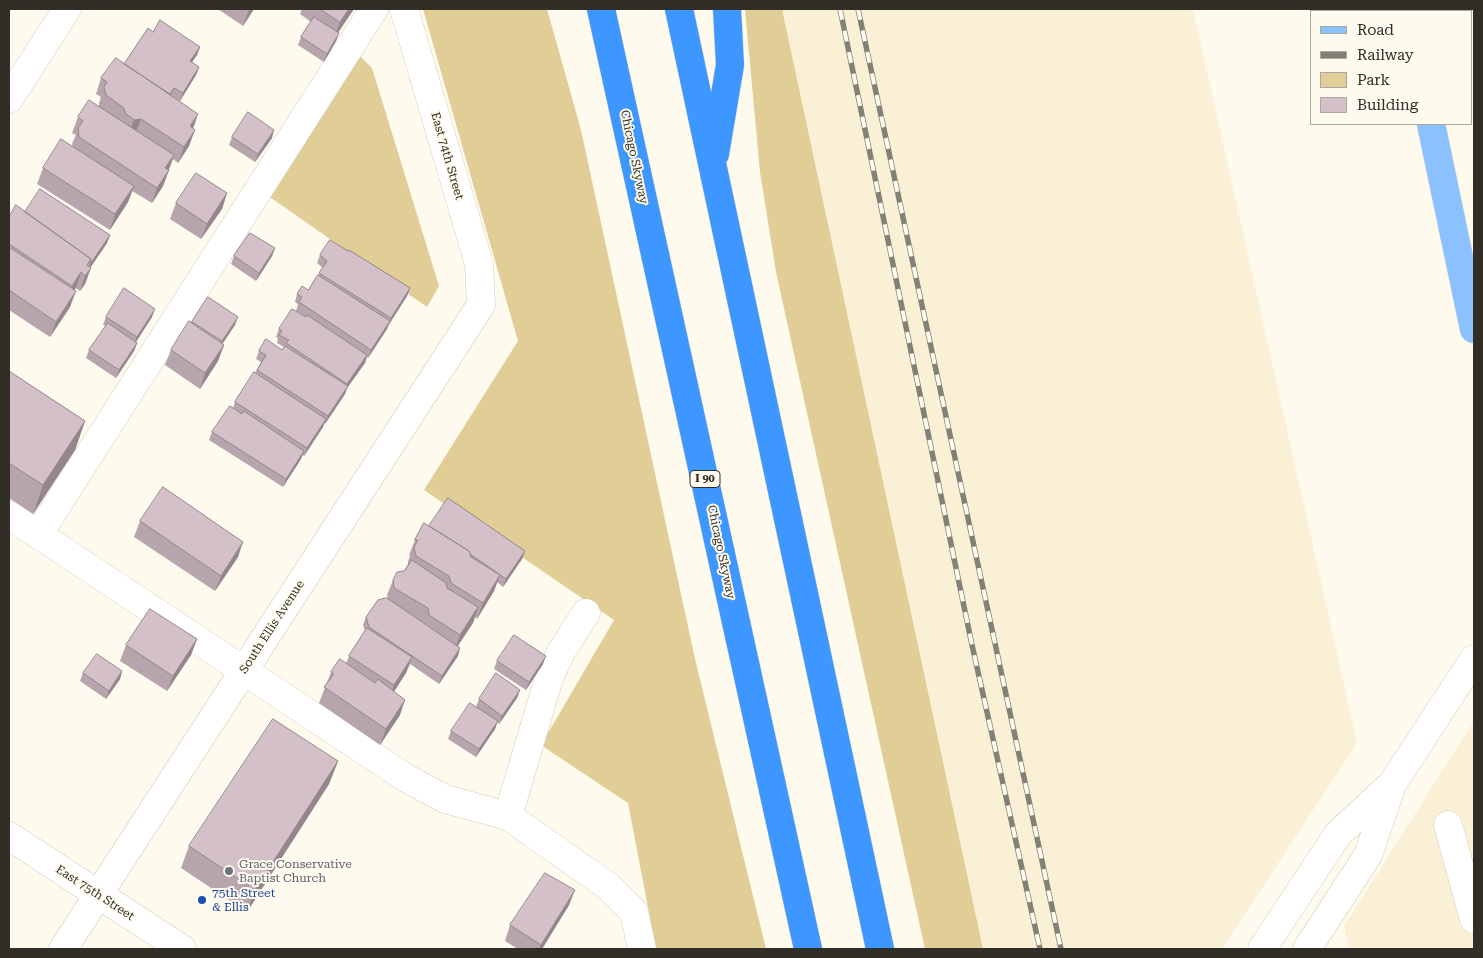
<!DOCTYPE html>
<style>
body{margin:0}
#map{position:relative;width:1483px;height:958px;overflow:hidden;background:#fefaee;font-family:"Roboto Serif",serif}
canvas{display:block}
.frame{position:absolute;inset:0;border:10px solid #312e27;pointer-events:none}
.legend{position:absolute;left:1310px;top:10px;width:162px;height:115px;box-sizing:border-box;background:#fefaee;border:1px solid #aca89e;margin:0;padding:6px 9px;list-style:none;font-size:15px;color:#312e27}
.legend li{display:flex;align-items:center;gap:10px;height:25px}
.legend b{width:25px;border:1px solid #aca89e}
</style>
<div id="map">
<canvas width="1483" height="958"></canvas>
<div class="frame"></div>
<ul class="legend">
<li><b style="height:6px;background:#8bc1ff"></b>Road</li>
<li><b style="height:6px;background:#838077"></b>Railway</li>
<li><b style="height:14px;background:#e1cd96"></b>Park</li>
<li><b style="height:14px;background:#d4c0c9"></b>Building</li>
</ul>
</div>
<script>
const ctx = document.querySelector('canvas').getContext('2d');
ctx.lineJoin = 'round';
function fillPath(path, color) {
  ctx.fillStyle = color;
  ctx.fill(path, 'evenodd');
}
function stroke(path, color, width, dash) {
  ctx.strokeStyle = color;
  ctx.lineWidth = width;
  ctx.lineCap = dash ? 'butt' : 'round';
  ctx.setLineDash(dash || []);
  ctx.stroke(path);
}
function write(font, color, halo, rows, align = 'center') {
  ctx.font = font + ' "Roboto Serif",serif';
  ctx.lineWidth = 4;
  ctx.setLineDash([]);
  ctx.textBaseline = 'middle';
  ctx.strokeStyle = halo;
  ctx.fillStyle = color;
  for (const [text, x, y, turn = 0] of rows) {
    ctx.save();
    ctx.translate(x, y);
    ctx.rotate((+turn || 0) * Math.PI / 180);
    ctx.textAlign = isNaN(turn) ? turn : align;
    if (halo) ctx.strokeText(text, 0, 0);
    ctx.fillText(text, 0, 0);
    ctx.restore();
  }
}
fillPath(new Path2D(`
 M782,9h411l164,734 -135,206h-239z
 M1474,721v228h-125l-5,-23z`), '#faf0d5');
fillPath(new Path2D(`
 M423,9h124l34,121 114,529 71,290h-110l-28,-146 -87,-58 73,-125 -190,-130 94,-149z
 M745,9h37l201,940h-58l-149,-677 -16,-100z
 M359,55l13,13 67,218 -12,21 -160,-112z`), '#e1cd96');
const minor = new Path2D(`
 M9,99l58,-90
 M9,515l397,263 39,21 63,17 101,71 25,25 8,37
 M38,535l336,-526
 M508,816l41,-138 12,-26 25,-39
 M1448,825l26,94
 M9,836l173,113
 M63,949l418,-644 -2,-41 -75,-255
 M1262,949l76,-115 54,-50 82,-125
 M1307,949l61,-94 23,-67`);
const major = new Path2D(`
 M1406,9l1,2
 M1431,124l43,205`);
const highway = new Path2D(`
 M601,9l207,940
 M679,9l201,940
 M715,154l15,-89 -3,-56`);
stroke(minor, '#d3ccb9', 29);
stroke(major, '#dad9d8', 29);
stroke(highway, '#dad9d8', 29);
stroke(minor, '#fff', 28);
stroke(major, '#8bc1ff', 28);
stroke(highway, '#3e97ff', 28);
const rail = new Path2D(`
 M840,9l132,636 68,304
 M858,9l203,940`);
stroke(rail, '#838077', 5.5);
stroke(rail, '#fefaee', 4, [11]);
fillPath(new Path2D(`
 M218,9h36l-11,17z
 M302,9h52l-16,24 -2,8 -12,21 -26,-17 3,-8 10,-15 -11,-8z
 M153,32l47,15 -3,8 -5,7 7,5 -3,8 -16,26 -7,-4 20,32 -4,17 -11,17 -5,-4 -10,27 -11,17 -20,-12 -4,11 -18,28 -73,-46 6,-16 30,-21 -1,-3 4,-9 -4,-2 6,-16 21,-11v-3l2,-6 -5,-3 5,-16 23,-14z
 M232,137l40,1 -17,24 -26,-17z
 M227,193l-5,16 -21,30 -31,-20 6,-16z
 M25,212l85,23 -3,8 -17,25 -5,16 -5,7 -4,-3 -2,2 -4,17 -20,30 -41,-27v-93z
 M275,248l-3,8 -16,25 -25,-17 3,-8z
 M348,251l62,37 -3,8 -19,30 -1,3 -19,29 -1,-1 -2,6 -18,25 -2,6 -20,30 -1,-1 -1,4 -19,29 -2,-1 -1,4 -18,28 -74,-47 3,-8 21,-24 2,-6 20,-29 6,-11 -5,-3 3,-8 23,-1 2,-3 -7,-4 1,-5 -2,-1 3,-8 24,-14 -7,-4 2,-7 -3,-2 2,-8 11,-4 15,-22 -6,-5 3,-8z
 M106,317h46l-16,25 1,1 -3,8 -18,27 -30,-20 3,-8 17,-24 -3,-1z
 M192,322l43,3 -13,19 2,1 -6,16 -18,28 -35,-24 6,-15z
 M9,371l76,50 -10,29 -42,64 -24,-16z
 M140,521l98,36 -23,34 -81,-54z
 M429,526l96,25 -3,8 -19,28 -6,-5 -3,9 -17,28 -2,-2 -2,6 -15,23v10l-19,28 -29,-20 -4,9 -12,18 6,24 -20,30 -61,-42 12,-31 15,-8 3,-8 16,-25 -2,-6 3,-8 22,-18 -1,-4 6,-15 11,-9 4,-7v-2l2,-7h-1l6,-15z
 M197,639l-6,16 -24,36 -47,-30 6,-16z
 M497,661l46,3 -17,26 -32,-21z
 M122,671l-2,8 -14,20 -26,-18 3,-8z
 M520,690l-3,8 -18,26 -2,-2 -2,7 -19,28 -28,-18 3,-8 25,-24 3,-8z
 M338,761l-9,23 -82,128 -66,-44 8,-22z
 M569,905l-27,44h-24l-13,-8 5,-16z`), '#b6a5ad');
fillPath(new Path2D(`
 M250,9h4l-11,17 6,-16z
 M349,9h5l-20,29 6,-16z
 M339,33l-3,8 -12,21 3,-8z
 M200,47l-3,8 -10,14 3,-8z
 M199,67l-3,8 -16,26 3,-8z
 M198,114l-5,15 -3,-3z
 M141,119l-6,15 -6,1 5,-15z
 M195,130l-6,16 -11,17 6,-16z
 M274,130l-2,8 -17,24 3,-8z
 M174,155l-6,16 -3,-3z
 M169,170l-6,16 -11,17 5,-15z
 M134,186l-6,16 -18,28 5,-16z
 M227,193l-5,16 -21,30 6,-15z
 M110,235l-3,8 -19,28 3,-8z
 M275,248l-3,8 -16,25 3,-8z
 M91,268l-6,16 -5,7 5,-15z
 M81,272l-5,16 -10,13 6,-15z
 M410,288l-3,8 -19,30 -1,3 -19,29 3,-8 19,-28 1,-4z
 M76,291l-6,16 -20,30 6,-15z
 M155,309l-3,8 -18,28 3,-8z
 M238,317l-3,8 -16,24 3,-8z
 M137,343l-3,8 -18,27 3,-8z
 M224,345l-6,16 -18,28 5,-16z
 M367,355l-2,8 -18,25 -2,6 -20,30 3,-8 17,-25 2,-7z
 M326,419l-3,8 -19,29 3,-8z
 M85,421l-10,29 -42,64 10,-29z
 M304,451l-3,8 -18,28 3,-8z
 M243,542l-5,15 -23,34 6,-15z
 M525,551l-3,8 -19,28 3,-8z
 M500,575l-6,16 -17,28 6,-16z
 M478,607l-5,16 -19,28 6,-16z
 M197,639l-6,16 -24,36 6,-15z
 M460,648l-2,8 -19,28 3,-8z
 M546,656l-3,8 -17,26 3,-8z
 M412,657l-6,16 -18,28 6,-16z
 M122,671l-2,8 -14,20 3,-8z
 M520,690l-3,8 -18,26 3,-8z
 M405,700l-5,15 -20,30 6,-16z
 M498,721l-3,8 -19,28 3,-8z
 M338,761l-9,23 -82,128 8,-22z
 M575,890l-6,15 -27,44h-3l2,-4z`), '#94868d');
const building = new Path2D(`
 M320,9h29l-9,13z
 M314,17l25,16 -12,21 -26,-17z
 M160,20l40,27 -10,14 9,6 -16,26 -9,-5 -4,6 -46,-30 24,-36 5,4z
 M116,58l82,56 -8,12 5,4 -11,17 -43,-28 -7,1 -9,-7 -1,-5 -18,-13 -2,-8 3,-5 -6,-4z
 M89,100l85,55 -9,13 4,2 -12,18 -78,-51 -1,-9 5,-7 -5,-4z
 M248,112l26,18 -16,24 -26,-17z
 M61,139l73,47 -19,28 -72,-46z
 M196,173l31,20 -20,31 -31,-21z
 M40,189l70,46 -19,28h-1l1,-4 -66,-47z
 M16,205l75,54 -4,6 4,3 -6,8 -4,-4 -9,14 -63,-42v-27z
 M250,233l25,15 -16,25 -25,-17z
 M330,240l18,11 1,-1 61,38 -19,30 -72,-45 8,-12 -7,-6z
 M9,247l67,44 -20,31 -47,-32z
 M318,275l72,46 -19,29 -72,-48 3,-5 -5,-3 5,-8 6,4z
 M124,288l31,21 -18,28 -31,-20z
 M208,297l30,20 -16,24 -30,-19z
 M292,309l14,8 1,-2 60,40 -20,29 -61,-41 3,-3 -10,-5 3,-4 -3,-2z
 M189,321l35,24 -19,28 -34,-23z
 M108,323l29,20 -18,27 -30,-20z
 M266,339l16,11 3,-4 63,40 -20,30 -71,-46 9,-15 -7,-4z
 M9,371l76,50 -42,64 -34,-22z
 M254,372l72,47 -19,29 -72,-46z
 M230,406l12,8 2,-3 60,40 -18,28 -74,-47z
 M163,487l80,55 -22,34 -81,-55z
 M448,498l77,53 -19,28 -36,-25 -1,-3 -40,-25z
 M424,523l45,28 2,6 29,18 -17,28 -32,-20 -2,-7 -33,-20 -2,-9 4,-7h-3z
 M412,560l34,23 1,5 31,19 -18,28 -31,-20 -1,-7 -34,-20 -1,-8 4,-8 7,-1z
 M387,598l73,50 -18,28 -73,-49 -3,-10 12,-17z
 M150,609l47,30 -24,37 -47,-31z
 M367,628l45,29 -18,28 -45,-29z
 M514,635l32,21 -17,26 -32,-21z
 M97,654l25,17 -13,20 -26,-18z
 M340,659l35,24 3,-4 27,21 -19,29 -62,-42 10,-13 -3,-2z
 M496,673l24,17 -18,26 -23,-17z
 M470,703l28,18 -19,28 -28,-18z
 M273,719l65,42 -83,129 -66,-44z
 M545,873l30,17 -34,55 -31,-20z`);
fillPath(building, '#d4c0c9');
stroke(building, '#94868d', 1);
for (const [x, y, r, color] of [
 [229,871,5,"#6b7280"],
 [202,900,5,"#1a4fb4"]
]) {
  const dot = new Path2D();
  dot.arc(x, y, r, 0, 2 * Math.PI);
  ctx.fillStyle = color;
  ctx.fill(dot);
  stroke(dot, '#fefaee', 2);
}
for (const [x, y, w] of [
 [705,479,30]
]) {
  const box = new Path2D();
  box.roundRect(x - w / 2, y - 8.5, w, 17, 4);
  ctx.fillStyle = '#fefaee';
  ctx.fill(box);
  stroke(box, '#312e27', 1);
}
write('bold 11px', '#312e27', null, [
 ["I 90",705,479]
]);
write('12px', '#312e27', '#fefaee', [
 ["East 74th Street",447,156,74],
 ["Chicago Skyway",634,157,78],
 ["Chicago Skyway",721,552,78],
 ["South Ellis Avenue",272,627,-57],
 ["East 75th Street",95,893,33]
]);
write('12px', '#5b616d', '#fefaee', [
 ["Grace Conservative",239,864],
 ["Baptist Church",239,878]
], 'left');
write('12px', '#164399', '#fefaee', [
 ["75th Street",212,893],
 ["& Ellis",212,907]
], 'left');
</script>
